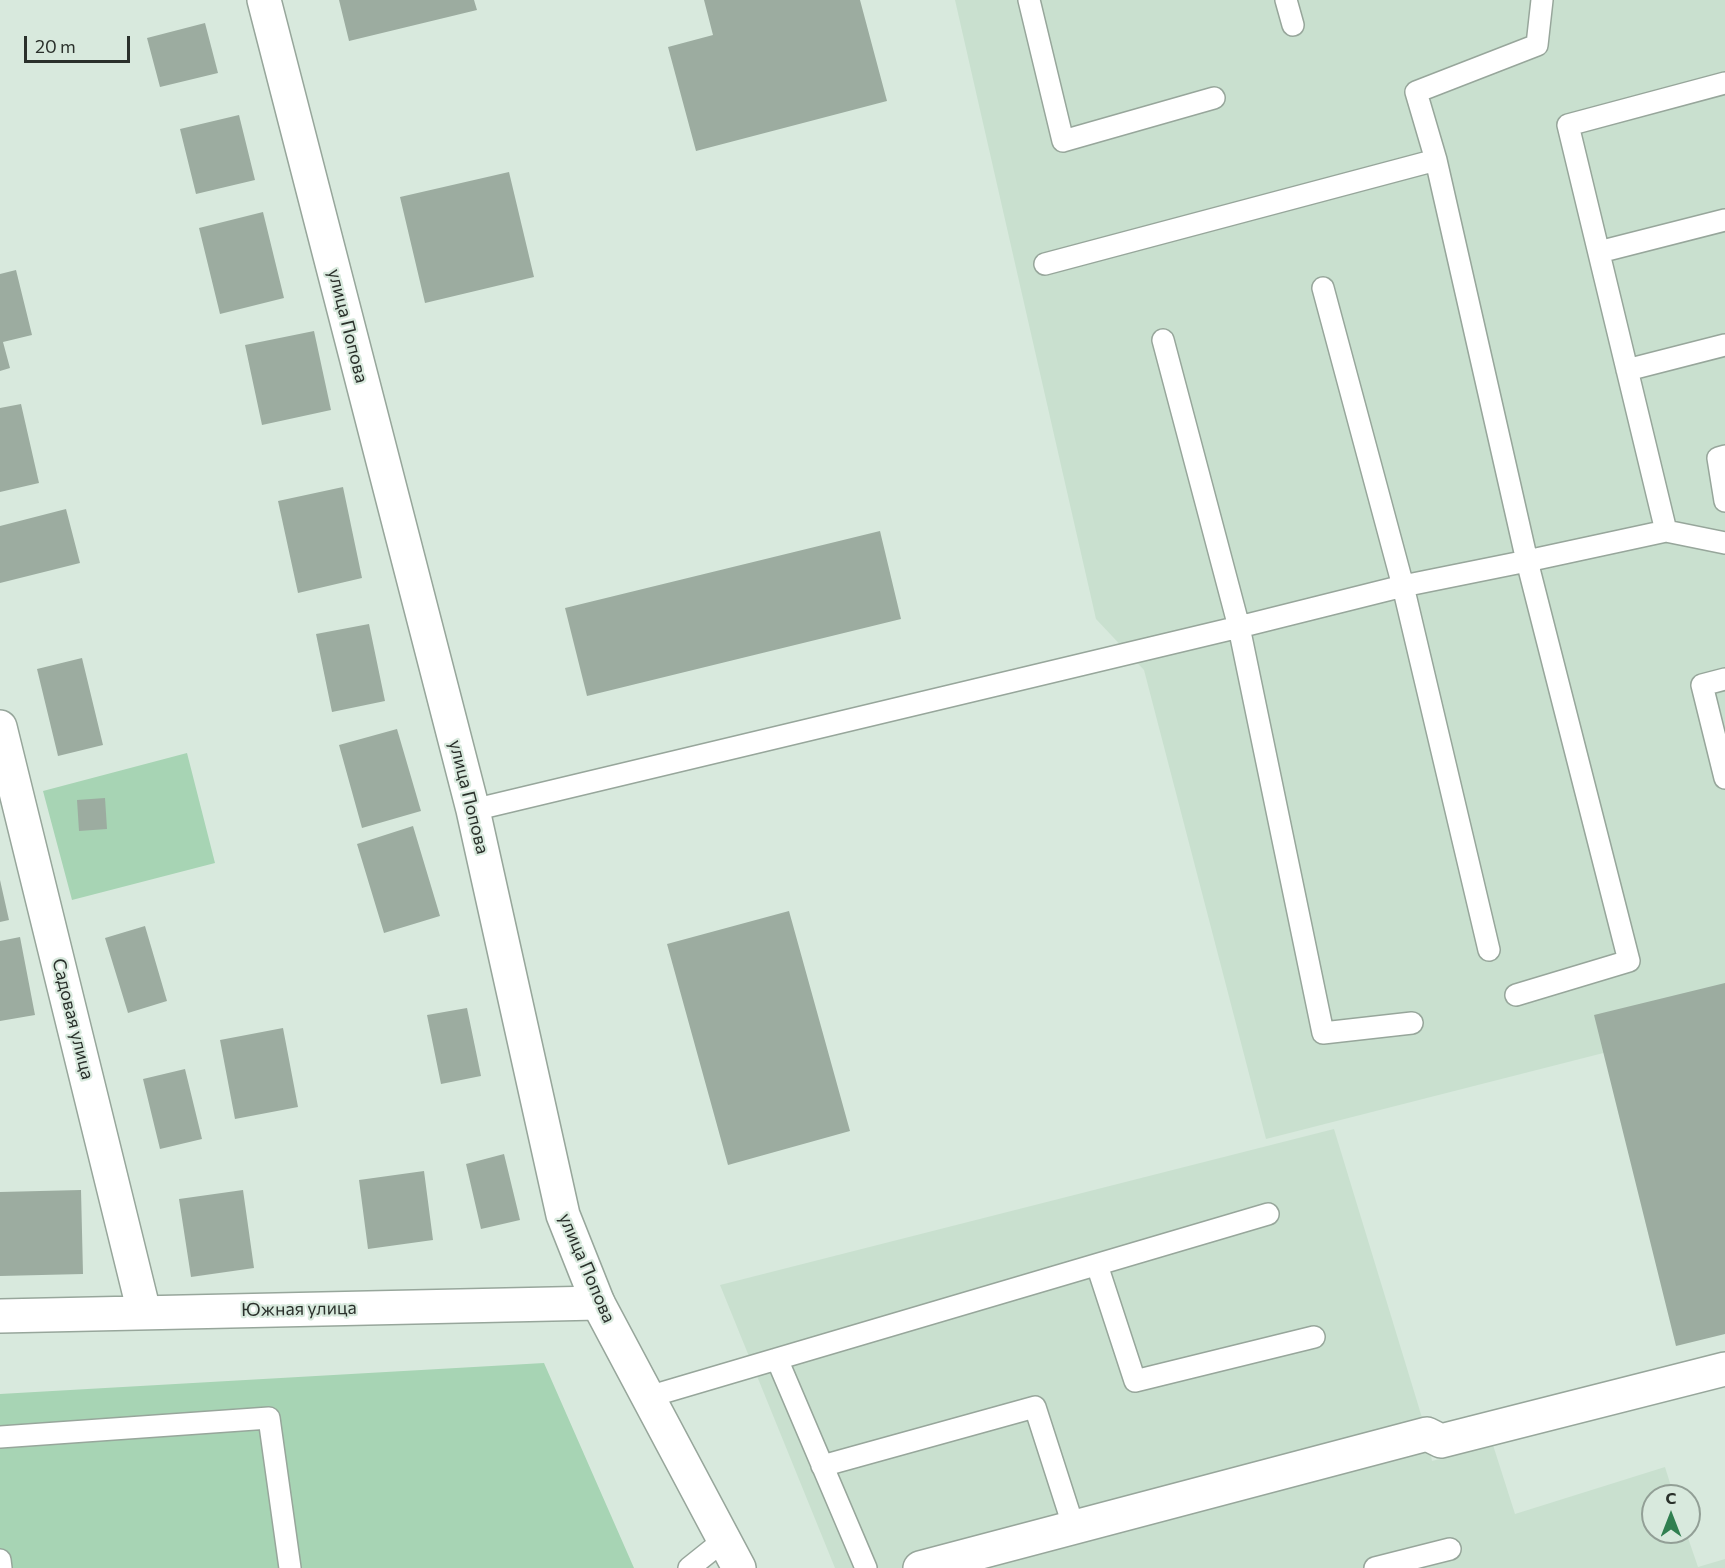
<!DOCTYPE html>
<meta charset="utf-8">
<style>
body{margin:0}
#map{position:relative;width:1725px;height:1568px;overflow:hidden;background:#d8e9dd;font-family:Commissioner,sans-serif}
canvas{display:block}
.north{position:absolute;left:1641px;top:1484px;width:60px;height:60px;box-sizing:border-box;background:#d8e9dd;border:2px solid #929f96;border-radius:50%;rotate:0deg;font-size:16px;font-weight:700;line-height:24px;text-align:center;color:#2a302b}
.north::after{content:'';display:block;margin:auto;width:21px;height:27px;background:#307f50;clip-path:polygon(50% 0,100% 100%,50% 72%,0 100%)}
.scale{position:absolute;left:24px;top:36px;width:106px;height:27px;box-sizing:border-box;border:3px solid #2a302b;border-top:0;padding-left:8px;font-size:18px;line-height:21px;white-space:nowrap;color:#2a302b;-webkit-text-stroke:4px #d8e9dd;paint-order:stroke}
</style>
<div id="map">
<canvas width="1725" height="1568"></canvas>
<div class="north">С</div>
<div class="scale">20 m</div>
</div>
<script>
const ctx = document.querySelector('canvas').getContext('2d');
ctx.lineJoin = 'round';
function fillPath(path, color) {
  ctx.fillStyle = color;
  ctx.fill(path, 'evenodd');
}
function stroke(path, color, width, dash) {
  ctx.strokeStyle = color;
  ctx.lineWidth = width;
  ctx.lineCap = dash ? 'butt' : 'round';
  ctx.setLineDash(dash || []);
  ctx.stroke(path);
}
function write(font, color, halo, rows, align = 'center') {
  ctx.font = font + ' Commissioner,sans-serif';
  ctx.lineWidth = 4.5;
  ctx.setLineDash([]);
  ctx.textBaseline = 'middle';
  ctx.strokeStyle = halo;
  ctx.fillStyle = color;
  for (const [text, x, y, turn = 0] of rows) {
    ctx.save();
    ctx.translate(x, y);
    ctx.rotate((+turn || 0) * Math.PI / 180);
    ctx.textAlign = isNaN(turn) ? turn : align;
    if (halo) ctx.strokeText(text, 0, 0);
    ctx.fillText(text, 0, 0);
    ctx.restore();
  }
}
fillPath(new Path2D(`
 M955,0h770v1022l-459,117 -122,-469 -48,-51z
 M1334,1129l93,305 5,27 61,-16 22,69 150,-47 9,29h-21v36h33l12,35 27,-8v9h-890l-115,-283z`), '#c9e0cf');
fillPath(new Path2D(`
 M187,753l28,110 -143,37 -29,-109z
 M544,1363l90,205h-634v-174z`), '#a7d4b4');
fillPath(new Path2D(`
 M339,0h135l3,10 -128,31z
 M704,0h156l27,101 -191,50 -28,-104 45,-12z
 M205,23l13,50 -58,14 -13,-49z
 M239,115l16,65 -59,14 -16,-65z
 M509,172l25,105 -109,26 -25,-106z
 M263,212l21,86 -64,16 -21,-86z
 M16,270l16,65 -29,7 7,26 -10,3v-97z
 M314,331l17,79 -69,15 -17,-80z
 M21,404l18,79 -39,9v-84z
 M343,487l19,91 -64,15 -20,-92z
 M66,509l14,54 -80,20v-57z
 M880,531l21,88 -314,77 -22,-88z
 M369,624l16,77 -53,11 -16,-78z
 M82,658l21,87 -45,11 -21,-87z
 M397,729l24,82 -59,17 -23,-83z
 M105,798l2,31 -28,2 -2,-31z
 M413,826l27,90 -56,17 -27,-89z
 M0,880l9,40 -9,2z
 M789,911l61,220 -122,34 -61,-221z
 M145,926l22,75 -39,12 -23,-75z
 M20,937l15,78 -35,6v-80z
 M1725,983v351l-49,12 -82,-331z
 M467,1008l14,68 -40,8 -14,-69z
 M283,1028l15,79 -63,12 -15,-79z
 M185,1069l17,70 -42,10 -17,-70z
 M504,1154l16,66 -39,9 -15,-65z
 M424,1171l9,69 -65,9 -9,-69z
 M81,1190l2,84 -83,2v-84z
 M243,1190l11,78 -63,9 -12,-78z`), '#9caca0');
const service = new Path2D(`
 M1029,0l34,141 151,-43
 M1286,0l7,25
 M1599,252l126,-32
 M1045,264l391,-104
 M1323,288l80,298 86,364
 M1163,340l76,287 84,406 89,-10
 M1627,370l98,-25
 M1725,456l-7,2 7,43
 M1666,531l59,12
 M1725,679l-23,6 23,93
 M473,810l766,-183 164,-41 124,-25 -91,-401 -20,-68 121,-47 5,-45
 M1516,995l113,-34 -102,-400 139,-30 -98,-406 157,-42
 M1097,1265l38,116 179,-44
 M777,1359l89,209
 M648,1397l620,-183
 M0,1437l269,-19 21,150
 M822,1466l213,-59 39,121
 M0,1560l1,8
 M689,1568l35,-28
 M1375,1568l75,-19`);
const minor = new Path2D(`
 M0,727l144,585
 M0,1316l598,-13
 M920,1568l507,-134 14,7 284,-72`);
const primary = new Path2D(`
 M264,0l209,810 90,405 35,88 141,265`);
stroke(service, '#97a69b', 24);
stroke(minor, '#97a69b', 36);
stroke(primary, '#97a69b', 36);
stroke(service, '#fff', 21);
stroke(minor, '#fff', 33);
stroke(primary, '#fff', 33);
write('18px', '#2a302b', '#d8e9dd', [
 ["улица Попова",348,326,76],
 ["улица Попова",469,797,76],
 ["Садовая улица",73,1019,76],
 ["улица Попова",587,1268,67],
 ["Южная улица",299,1309,-1]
]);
</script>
